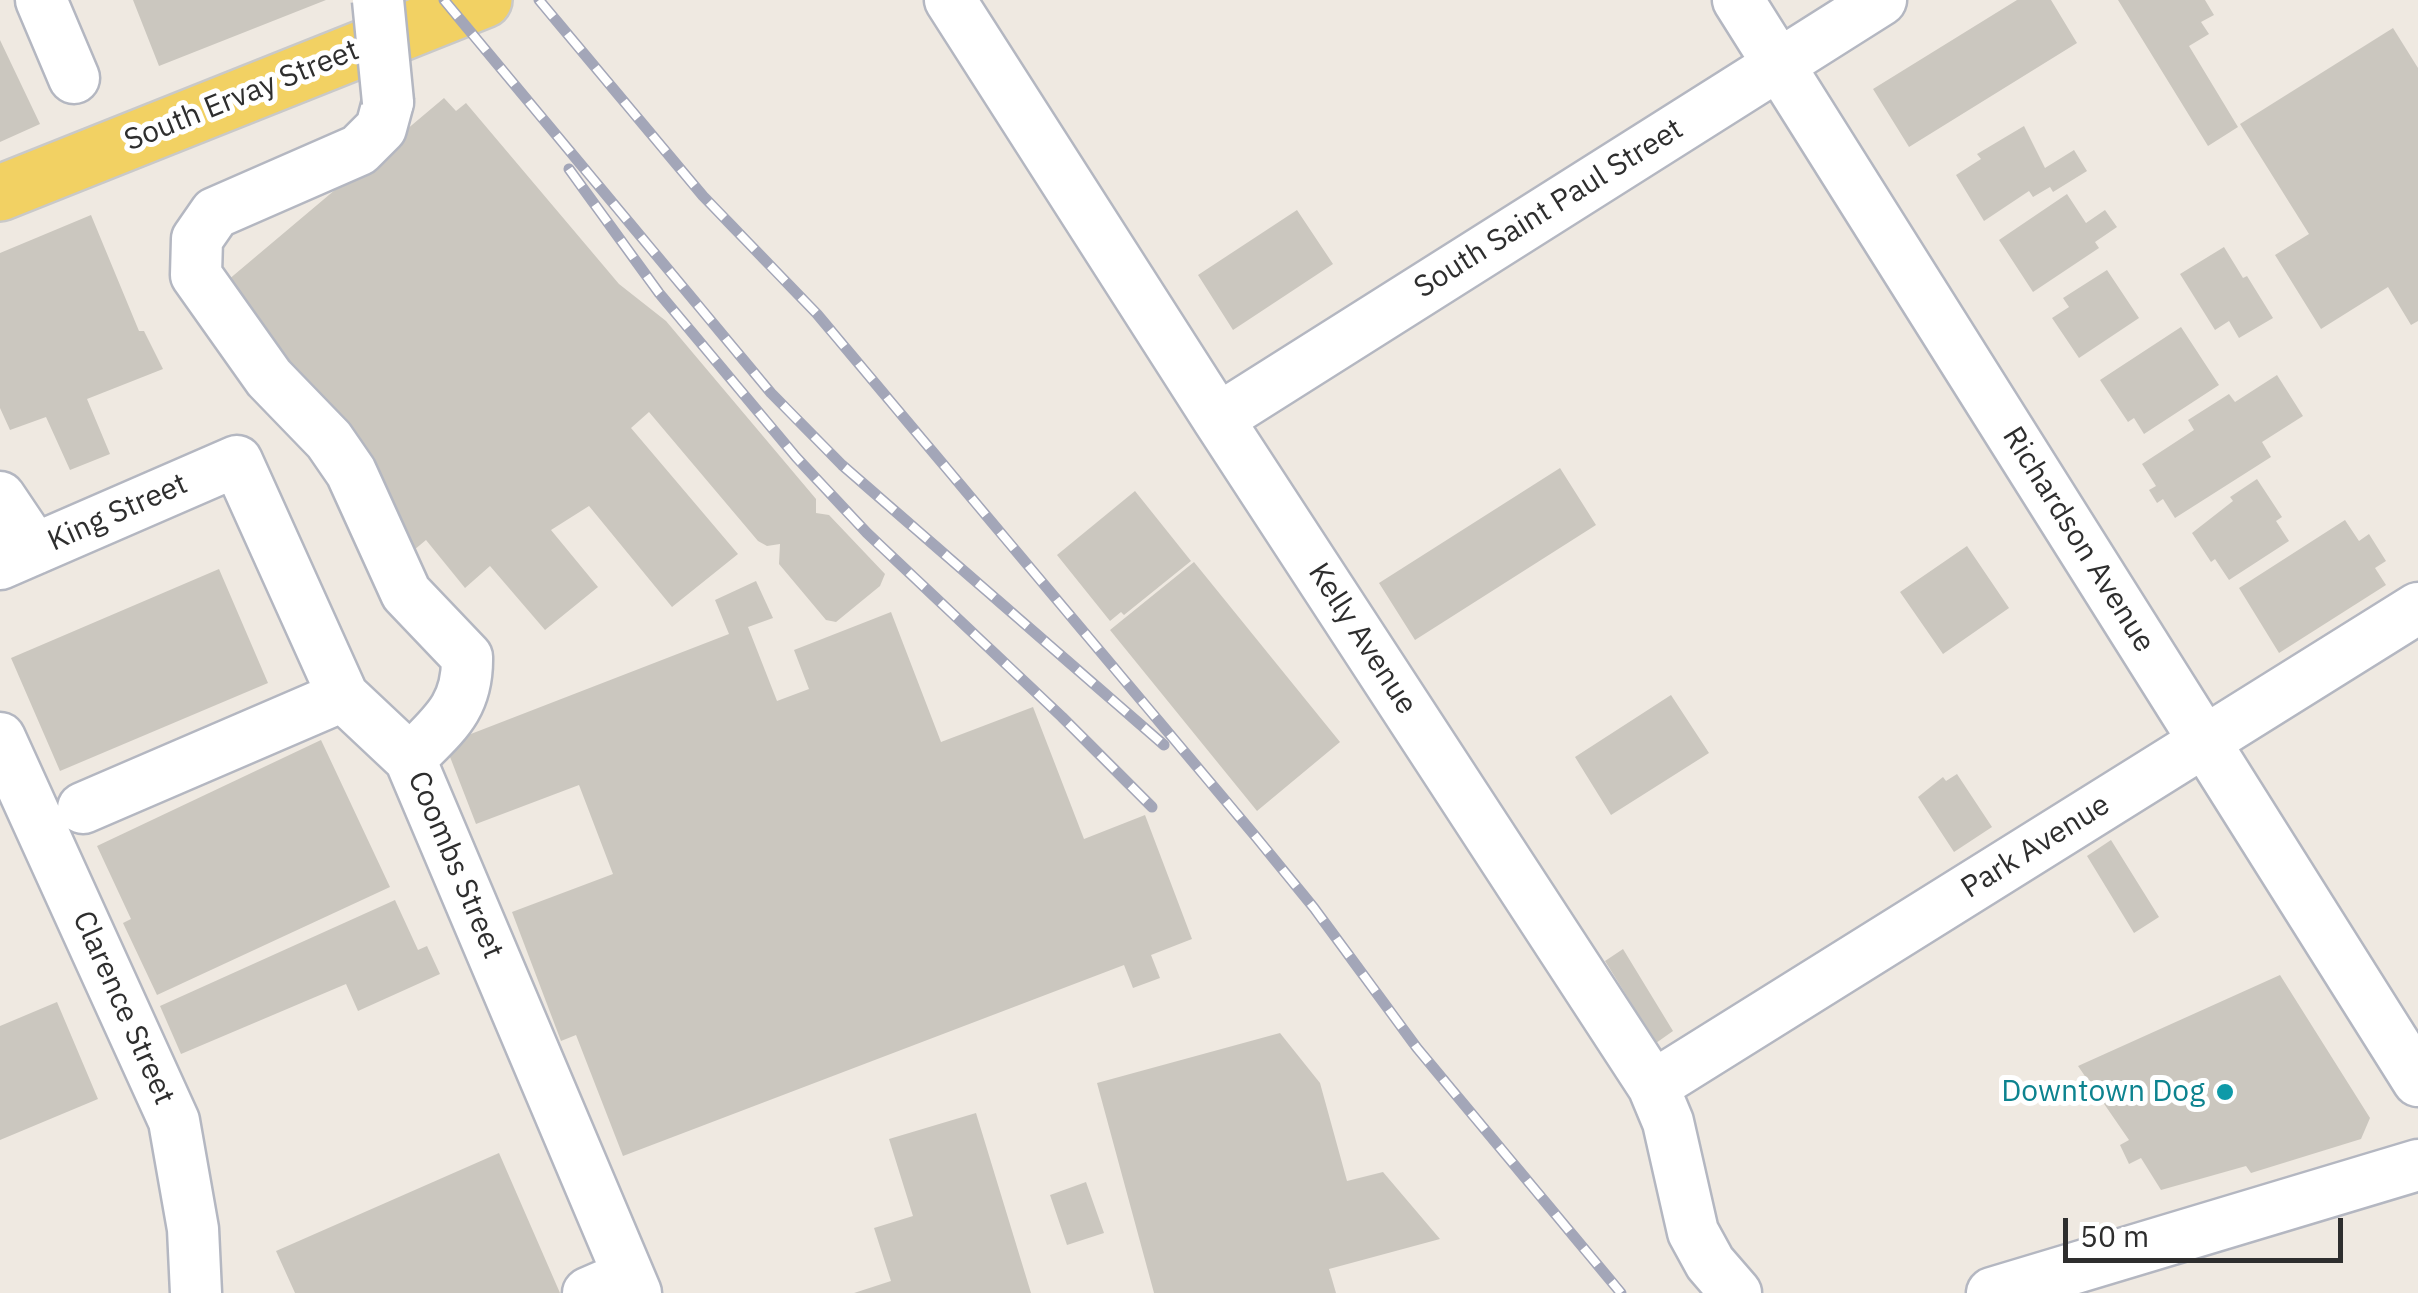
<!DOCTYPE html>
<style>
body{margin:0}
#map{position:relative;width:2418px;height:1293px;overflow:hidden;background:#efe9e1;font-family:"IBM Plex Sans",sans-serif}
canvas{display:block}
.scale{position:absolute;left:2063px;top:1218px;width:280px;height:45px;box-sizing:border-box;border:5px solid #2e2e2e;border-top:0;padding-left:12px;font-size:30px;line-height:35px;white-space:nowrap;color:#2e2e2e;-webkit-text-stroke:8px #fff;paint-order:stroke}
</style>
<div id="map">
<canvas width="2418" height="1293"></canvas>
<div class="scale">50 m</div>
</div>
<script>
const ctx = document.querySelector('canvas').getContext('2d');
ctx.lineJoin = 'round';
function fillPath(path, color) {
  ctx.fillStyle = color;
  ctx.fill(path, 'evenodd');
}
function stroke(path, color, width, dash) {
  ctx.strokeStyle = color;
  ctx.lineWidth = width;
  ctx.lineCap = dash ? 'butt' : 'round';
  ctx.setLineDash(dash || []);
  ctx.stroke(path);
}
function write(font, color, halo, rows, align = 'center') {
  ctx.font = font + ' "IBM Plex Sans",sans-serif';
  ctx.lineWidth = 10;
  ctx.setLineDash([]);
  ctx.textBaseline = 'middle';
  ctx.strokeStyle = halo;
  ctx.fillStyle = color;
  for (const [text, x, y, turn = 0] of rows) {
    ctx.save();
    ctx.translate(x, y);
    ctx.rotate((+turn || 0) * Math.PI / 180);
    ctx.textAlign = isNaN(turn) ? turn : align;
    if (halo) ctx.strokeText(text, 0, 0);
    ctx.fillText(text, 0, 0);
    ctx.restore();
  }
}
fillPath(new Path2D(`
 M133,0h193l-167,66z
 M2017,0h34l26,43 -168,104 -36,-58z
 M2118,0h87l9,15 -13,7 8,12 -20,12 49,81 -30,19z
 M2393,28l25,40v253l-7,4 -23,-38 -67,42 -46,-74 34,-21 -69,-110z
 M0,40l40,84 -40,18z
 M444,98l12,13 10,-8 153,181 47,37 150,178v14l13,2 56,59 -5,12 -44,36 -10,-2 -47,-56 1,-20 -13,2 -9,-5 -109,-129 -18,16 107,126 -66,53 -83,-101 -38,24 47,57 -53,43 -55,-64 -25,22 -39,-48 -24,20 -187,-269z
 M2024,126l21,42 29,-18 13,21 -34,21 -3,-5 -17,10 -4,-6 -45,30 -28,-46 25,-16 -4,-5z
 M2067,194l19,29 19,-13 12,17 -22,15 4,6 -66,44 -34,-52z
 M1297,210l36,54 -100,66 -35,-55z
 M91,215l48,116h5l19,38 -76,30 23,55 -40,16 -24,-53 -36,13 -10,-22v-155z
 M2224,247l19,31 4,-2 26,42 -34,20 -10,-17 -14,9 -35,-56z
 M2107,270l32,48 -60,40 -27,-40 17,-11 -6,-9z
 M2181,327l38,58 -75,49 -10,-16 -6,4 -28,-42z
 M2277,375l26,41 -41,26 9,15 -96,61 -12,-19 -6,4 -8,-13 7,-4 -14,-22 52,-34 -6,-10 41,-26 6,8z
 M1560,468l36,57 -181,115 -36,-57z
 M2257,479l25,38 -6,4 13,20 -60,39 -14,-21 -4,3 -19,-29 41,-32 -3,-4z
 M1135,491l56,70 -67,54 -3,-3 -11,9 -53,-66z
 M2345,520l14,21 10,-7 17,27 -11,7 11,17 -107,68 -40,-65z
 M1967,546l42,62 -66,46 -43,-62z
 M1194,562l146,180 -83,69 -147,-181z
 M219,569l49,114 -208,88 -49,-113z
 M756,581l17,37 -25,9 29,74 32,-12 -15,-39 97,-38 50,130 92,-35 51,132 61,-24 47,124 -41,16 9,23 -27,10 -9,-23 -501,191 -47,-121 -15,6 -49,-129 101,-38 -34,-89 -103,39 -31,-80 284,-110 -14,-34z
 M1671,695l38,58 -98,62 -36,-58z
 M321,740l69,147 -233,108 -34,-72 8,-4 -34,-73z
 M1957,774l35,53 -38,25 -36,-55 25,-20 3,4z
 M2111,840l48,77 -25,16 -47,-77z
 M395,900l23,50 9,-4 13,28 -82,37 -12,-27 -165,70 -21,-48z
 M1623,949l50,82 -17,12 -51,-82z
 M2280,975l90,143 -9,21 -110,34 -5,-7 -85,24 -20,-32 -12,6 -9,-19 9,-5 -51,-74z
 M57,1002l41,97 -98,41v-114z
 M1280,1033l40,50 27,98 36,-9 57,67 -111,30 7,24h-182l-57,-210z
 M976,1113l55,180h-177l37,-12 -17,-53 39,-12 -24,-77z
 M499,1153l61,140h-265l-19,-42z
 M1086,1182l18,51 -37,12 -17,-50z`), '#cbc7bf');
const minor = new Path2D(`
 M41,0l33,78
 M950,0l268,419 435,667 15,36 25,110 17,31 26,30
 M1738,0l680,1081
 M388,102l-7,26 -22,22 -144,63 -18,26 -1,36 73,103 60,62 22,32 55,121 61,64c1,51 -24,68 -57,102
 M1218,419l663,-419
 M0,497l35,52
 M0,564l237,-103 106,235 67,63 226,534
 M0,738l174,383 19,108 3,64
 M83,808l260,-112
 M1653,1086l765,-478
 M588,1293l23,-10 14,-16
 M1992,1293l426,-128`);
const major = new Path2D(`
 M0,193l484,-193`);
stroke(minor, '#b4b7c1', 55);
stroke(major, '#c9c9c9', 60);
stroke(minor, '#fff', 50);
stroke(major, '#f2d163', 55);
const rail = new Path2D(`
 M444,0l327,393 71,72 322,280
 M539,0l164,196 114,118 439,523 58,71 103,140 204,245
 M569,169l90,124 137,164 71,76 195,184 90,90`);
stroke(rail, '#a3a6b8', 11);
stroke(rail, '#fff', 8, [22]);
const minorBridge = new Path2D(`
 M378,0l10,102`);
stroke(minorBridge, '#b4b7c1', 55, []);
stroke(minorBridge, '#fff', 50);
for (const [x, y, r, color] of [
 [2225,1092,10,"#0f9aa8"]
]) {
  const dot = new Path2D();
  dot.arc(x, y, r, 0, 2 * Math.PI);
  ctx.fillStyle = color;
  ctx.fill(dot);
  stroke(dot, '#fff', 4);
}
write('30px', '#2e2e2e', '#fff', [
 ["South Ervay Street",242,96,-22],
 ["South Saint Paul Street",1549,209,-32],
 ["King Street",118,513,-24],
 ["Richardson Avenue",2078,540,58],
 ["Kelly Avenue",1362,639,57],
 ["Park Avenue",2036,847,-32],
 ["Coombs Street",455,865,67],
 ["Clarence Street",123,1008,66]
]);
write('30px', '#0d838f', '#fff', [
 ["Downtown Dog",2205,1092]
], 'right');
</script>
